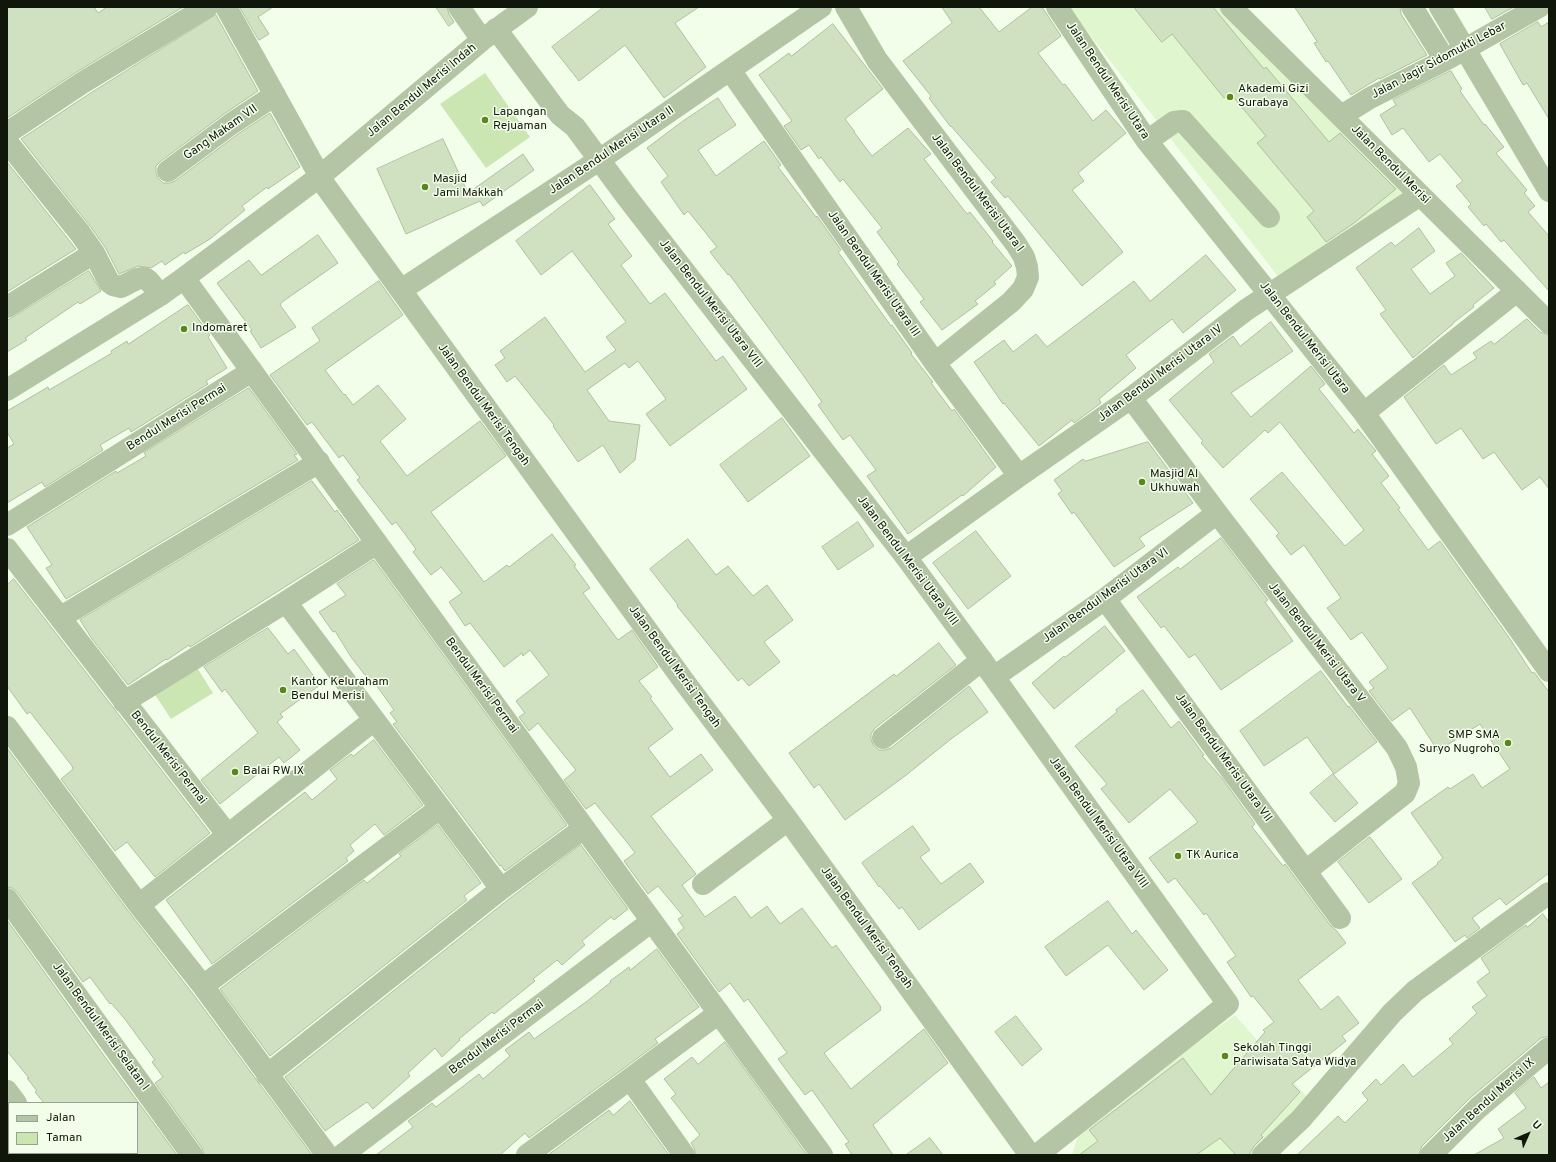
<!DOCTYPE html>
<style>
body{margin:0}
#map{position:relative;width:1556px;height:1162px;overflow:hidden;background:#f3feea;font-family:Overpass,sans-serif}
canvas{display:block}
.frame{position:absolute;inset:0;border:8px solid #11160b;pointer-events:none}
.legend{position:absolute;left:8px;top:1102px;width:130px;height:52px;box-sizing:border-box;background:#f3feea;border:1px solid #99a191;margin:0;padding:5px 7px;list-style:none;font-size:12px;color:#11160b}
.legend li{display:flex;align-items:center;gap:8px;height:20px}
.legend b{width:20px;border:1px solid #99a191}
.north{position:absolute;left:1508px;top:1114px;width:40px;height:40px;-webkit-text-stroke:3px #f3feea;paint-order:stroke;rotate:45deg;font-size:11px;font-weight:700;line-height:16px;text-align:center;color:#11160b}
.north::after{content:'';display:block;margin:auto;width:14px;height:18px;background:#11160b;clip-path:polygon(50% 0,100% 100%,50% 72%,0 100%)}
</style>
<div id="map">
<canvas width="1556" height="1162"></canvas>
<div class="frame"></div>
<ul class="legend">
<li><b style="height:5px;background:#b3c5a4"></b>Jalan</li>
<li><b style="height:11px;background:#cbe6b3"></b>Taman</li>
</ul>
<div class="north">U</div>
</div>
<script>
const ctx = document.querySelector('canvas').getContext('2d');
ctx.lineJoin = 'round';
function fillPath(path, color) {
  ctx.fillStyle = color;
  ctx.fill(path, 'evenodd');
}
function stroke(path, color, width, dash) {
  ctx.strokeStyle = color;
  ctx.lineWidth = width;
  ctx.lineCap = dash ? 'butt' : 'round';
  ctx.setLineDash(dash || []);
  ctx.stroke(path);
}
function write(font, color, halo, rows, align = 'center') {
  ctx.font = font + ' Overpass,sans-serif';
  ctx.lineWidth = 3;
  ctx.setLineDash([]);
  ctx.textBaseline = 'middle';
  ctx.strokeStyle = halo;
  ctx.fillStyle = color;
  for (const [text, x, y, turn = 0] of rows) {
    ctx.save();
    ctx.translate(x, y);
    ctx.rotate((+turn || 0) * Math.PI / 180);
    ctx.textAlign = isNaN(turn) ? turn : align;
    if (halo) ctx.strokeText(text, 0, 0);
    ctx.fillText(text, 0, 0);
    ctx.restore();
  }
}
fillPath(new Path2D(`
 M1068,7h163l182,181 -133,91z
 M1235,1015l72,82 -51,58h-184l9,-28z`), '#e0f6ce');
fillPath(new Path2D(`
 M485,73l45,64 -44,31 -46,-64z
 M196,666l17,27 -42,26 -17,-26z`), '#cbe6b3');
const building = new Path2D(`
 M7,7h87l4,6 9,-6h76l-108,66 -68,45z
 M240,7h33l-15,10 11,17 -10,6z
 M436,7h11l2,7 5,8 -5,4z
 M604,7h95l-24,16 31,44 -42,31 -39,-53 -46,36 -27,-34z
 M942,7h37l20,25 33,-25h10l19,29 -23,17 25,32 2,-1 28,37 13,-11 20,23 -48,40 6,8 -12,9 51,62 -41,34 -74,-90 -3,2 -14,-16 5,-4 -45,-52h-1l-21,-28 2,-2 -28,-35 49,-38z
 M1134,7h79l51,62 2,-2 63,75 11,-9 56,56 -42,34 -28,19 -19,-25 7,-6 -57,-68 9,-7 -36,-43 -6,5 -52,-64 -10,8z
 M1295,7h105l1,7 26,41 -47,24 -1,-1 -28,17 -23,-34 -2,1 -12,-19 3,-1z
 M1485,7h29l-22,12z
 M216,15l42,76 -34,23 -63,47 -5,5v7l2,5 5,5h7l5,-2 63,-47 32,-21 30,54 -32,22 -1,-2 -25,19 3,4 -35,29 -25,15 -1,-2 -19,13 -3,-4 -11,7 -13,-2 -19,8 -14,-27 -15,-21 -69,-87 68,-45z
 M1538,22l3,5 8,-5v97l-22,-36 -4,2 -23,-41z
 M833,24l50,65 -38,30 10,13h-1l18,24 36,-28 23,26 -7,5 43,55 3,-2 23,29 -1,1 20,24 -18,16 2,2 -21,17 3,3 -36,26 -22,-28 4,-3 -27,-35 2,-2 -22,-30 5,-4 -39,-49 -3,3 -19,-25 -2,2 -10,-14 -8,5 -17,-24 8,-5 -33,-46 30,-22 2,3z
 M1451,71l11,18 -2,2 24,34 1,-1 19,23 -8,6 31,37 -3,3 11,13 -7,6 21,24v55l-45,-51 -3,2 -15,-18 -2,2 -16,-19 3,-3 -15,-18 7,-5 -23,-27 -11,8 -26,-34 -11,7 -12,-20 16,-10 -3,-5z
 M718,98l18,27 -38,25 18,26 48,-35 17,24 -3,2 38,50 1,-1 24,34 -3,2 53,74 1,-1 20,28 -1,1 22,28 -2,1 21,28 2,-2 42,58 -33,29 -1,-1 -54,39 -41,-58 9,-6 -26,-35 -7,5 -25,-35 4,-3 -19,-27 -74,-101 -1,1 -18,-23 7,-5 -29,-36 -4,4 -23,-33 7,-6 -21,-28 36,-27z
 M443,139l25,54 55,-39 11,16 -51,36 -3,-5 -74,33 -29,-65z
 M7,162l69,87 -69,43z
 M590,185l25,34 -7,5 24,32 -11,9 29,39 15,-11 51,68 7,-5 24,33 -77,57 -24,-32 20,-15 -28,-38 -9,7 -4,-5 -38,27 22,31 31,4 -5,35 -15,13 -17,-28 -25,17 -25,-36 1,-1 -39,-49 -8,6 -12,-17 10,-7 -5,-7 45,-34 40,55 31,-22 -10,-13 20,-15 -54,-71 -31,24 -25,-34z
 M1419,228l16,23 -24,18 19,25 25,-18 -9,-13 15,-10 33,35 -21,17 1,2 -21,16v1l-40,34 -33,-44 6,-4 -30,-42 35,-26 4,4z
 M318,235l20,28 -56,39 -2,3 16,22 -35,21 -11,-17 2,-1 -35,-47 32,-23 12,15z
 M1206,255l30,35 -53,43 -11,-14 -46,36 10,13 -37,31 2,4 -27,20 -2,-3 -33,26 -35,-43 -1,1 -29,-42 30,-22 9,12 23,-18 11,13 87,-66 16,20z
 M89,271l12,20 -21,13 -2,-2 -53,36 2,2 -20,12v-31z
 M379,281l24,34 -78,55 19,25 1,-1 8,11 25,-20 28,34 -26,22 27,35 73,-55 26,35 -75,56 53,70 23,-17 2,2 43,-33 24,31 -2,1 16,22 -7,5 35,47 14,-10 26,37 -19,14 13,16 -2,1 23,31 -25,19 22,29 31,-23 12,16 -62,46 45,58 -14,11 23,32 30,-21 16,22 16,-12 13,18 22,-16 30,40 4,-3 45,62 -1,1 1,2 -57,43 27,36 73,-60 24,34 -75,62 20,30h-41l-7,-11 4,-2 -37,-52 -7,5 -27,-36 9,-6 -39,-54 -4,3 -14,-19 -11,9 -42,-58 7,-6 -6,-9 5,-3 -25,-30 -10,8 -24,-33 11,-8 -5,-7 -35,-43 -9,6 -22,-29 12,-10 -38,-47 -9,8 -10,-14 6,-4 -9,-12 33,-26 -19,-25 -7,6 -1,-3 -18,14 -34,-44 -5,3 -16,-24 13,-9 -21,-26 -10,8 -18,-23 3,-3 -20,-27 -4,3 -35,-45 3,-2 -17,-23 -4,3 -27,-36 -5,3 -37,-50 50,-34 -8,-13z
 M188,305l22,30 -2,2 19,31 -21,13 2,3 -77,48 -2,-4 -29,17 3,5 -58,37 -3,-5 -35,21v-55l7,-4 -7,-12v-21l41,-24 1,3 63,-37 -1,-2 16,-10 1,3z
 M1527,319l13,13 9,3v154l-9,-12 -18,13 -28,-38 -11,7 -22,-31 -25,16 -32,-47 40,-32 7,10 26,-17 -4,-5 18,-12 3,3z
 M1271,322l22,29 -62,42 20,24 60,-51 14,18 -6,5 35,44 4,-4 18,22 -4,3 17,22 -8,7 19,25 -2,1 30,41 12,-9 68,95 24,37 2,-1 15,20v181l-43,32 -6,-7 -28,20 8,10 -13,10 -2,-3 -10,7 -43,-59 26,-19 -1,-1 6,-5 -32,-45 37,-26 2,2 23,-15 9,14 28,-19 -30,-45 -42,27 -28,-43 -18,13 -23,-30 5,-3 -5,-6 19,-14 -26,-36 -11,8 -24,-32 14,-10 -37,-53 -13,10 -15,-19 3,-3 -29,-34 32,-27 63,74 19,-16 -84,-108 -12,11 -3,-3 -42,38 -22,-25 2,-2 -34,-41 45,-38 -5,-8 24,-18 7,10z
 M249,388l48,66 -3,1 4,5 -232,139 -20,-31 6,-3 -25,-38 89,-56 1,2 29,-17 -2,-3z
 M782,418l28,38 -62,46 -28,-37z
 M1148,442l45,61 -54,35 6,8 -31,21 -40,-55 -2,2 -14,-20 4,-3 -8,-11 29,-21 2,2z
 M312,481l23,31 2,-2 22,30 -169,107 -1,-2 -22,15 -1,-1 -38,26 -36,-46 -12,-19z
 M858,522l16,24 -36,24 -16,-23z
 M976,531l35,45 -43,33 -35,-46z
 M1221,538l47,62 -3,2 28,39 -72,49 -26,-36 -6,4 -25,-32 -3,2 -24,-31 41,-30 2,2z
 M688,539l28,36 12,-9 25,30 14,-11 26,35 -29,22 16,20 -31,24 -7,-8 -4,3 -61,-75 1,-1 -28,-36z
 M374,560l193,265 -62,46 -4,-6 -1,1 -107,-142 4,-2 -7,-9 4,-3 -20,-28 -2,2 -21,-27 -16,-26 -2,1 -14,-20 27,-17 -9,-11z
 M14,579l196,254 -55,44 -28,-35 -12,9 -54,-72 12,-10 -1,-3 -42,-54 -3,2 -20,-28v-101z
 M1105,626l20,25 -71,58 -22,-26 32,-27 1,1z
 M268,628l20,26 6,-5 26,36 -40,29 3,3 -6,5 23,28 -16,13 -5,-6 -59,47 -19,-24 57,-47 -33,-44 -3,3 -18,-25z
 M939,643l17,22 -81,63 -4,6v5l2,6 6,5h6l6,-2 78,-62 19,26 -37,27 -46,37 -60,44 -26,-36 -5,4 -25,-35 105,-79 2,2z
 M1321,671l27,36 1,-1 28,36 -43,32 -27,-37 -43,29 -24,-35z
 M1143,690l28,38 8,-7 25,34 -2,1 20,22 33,46 -3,3 31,39 2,-2 45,61 6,5 10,13 -48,37 23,30 17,-14 21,27 -17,13 4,5 -54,43 8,8 -39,43 2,2 -9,9 -5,9h-13l-16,-17 -24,17h-117l19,-14 -9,-11 94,-72 28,37 54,-63 -2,-2 11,-8 -21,-26 -2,1 -24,-35 9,-6 -30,-43 -2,2 -29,-37 -7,5 -19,-25 49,-36 -28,-33 -41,34 -28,-34 6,-5 -32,-38 42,-34 -1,-2z
 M374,740l49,65 -39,30 -9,-11 -25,21 4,6 -8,7 2,3 -136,103 -46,-64 139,-108 7,8 25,-21 -7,-9 21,-16 2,2z
 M7,748l122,164 64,82 119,161h-108l-2,-7 -47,-65 8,-6 -11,-15 3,-2 -31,-42 -13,-15 -1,1 -20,-27 -7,5 -66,-90 -5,-4 -5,-1z
 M1333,774l25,29 -23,19 -25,-29z
 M438,825l43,58 -17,13 3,4 -197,156 -50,-67 144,-109 3,3 34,-27 -2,-2z
 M913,826l17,24 -10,7 21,27 29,-21 14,19 -65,48 -17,-23 -3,2 -19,-23 -1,1 -17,-24z
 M1370,837l32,42 -33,24 -31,-41z
 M581,845l47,64 -14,11 -3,-3 -29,24 3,4 -23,20 -5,-5 -24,19 2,2 -41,33 -2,-2 -33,27 1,1 -18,17 -7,-9 -27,25 2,3 -37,33 -6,-7 -42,29 -40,-54 224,-178z
 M1108,901l24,33 4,-4 32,40 -24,20 -36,-45 -42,31 -21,-29z
 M1543,914l6,8v114l-8,2 -71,60 -48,48 -3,9h-122l41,-39 7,7 23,-23 -6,-7 14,-14 5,6 22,-21 10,13 40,-33 -4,-5 28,-26 -5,-6 15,-11 -10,-14 13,-10 -9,-14 45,-33 1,2z
 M7,920l98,137 72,98h-40v-52h-93l-9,-11 2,-1 -10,-13h2l-22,-27z
 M657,949l42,58 -44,32 3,4 -129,95 -4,-5 -25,22h-124l37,-28 -5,-6 24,-18 4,4 43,-33 4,5 27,-23 -5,-6 24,-18 5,7 52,-37 25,-20 -1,-1 19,-14 1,3z
 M1016,1016l26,33 -20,17 -27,-34z
 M725,1042l82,113h-111l-2,-7 -3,-5 9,-8 -29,-37 5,-4 -12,-15 28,-22 6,7z
 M1534,1077l7,11 8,-6v73h-75l30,-17 -6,-9 28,-21 -11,-15z
 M630,1101l39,54h-121l61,-45 4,5z
 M930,1138l13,17h-37z`);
fillPath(building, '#cfe1c0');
stroke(building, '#afc0a0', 1);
stroke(new Path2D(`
 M226,7l98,177 359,496 105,140 242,335
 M459,7l23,33
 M846,7l31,53 139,184 8,13 3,10 1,10 -5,12 -12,13 -76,61
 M1057,7l90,134 217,272 185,258
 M1231,7l318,316
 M1412,7l33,53
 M1440,7l109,184
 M496,29l64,86 15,12 51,69 280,361 88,120 234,327 -191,151
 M730,70l205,293 84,113
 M1341,116l29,-18 79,-40 90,-51
 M7,133l75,-50 125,-76
 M1147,141l27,-19 9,-1 86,96
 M7,142l73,91 14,20 15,29 4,3 8,2c22,-11 24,-16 38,9
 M168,171l63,-47 44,-29
 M184,278l638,877
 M401,290l198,-130 222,-153
 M7,307l87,-54
 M7,390l152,-94 25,-18 135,-101 163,-137 45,-33
 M1131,398l86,115 180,235 9,19 3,16 -4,10 -99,78
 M1364,413l153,-122
 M7,525l245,-154
 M7,549l220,285
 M906,557l113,-81 112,-78 115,-88 174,-115
 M1105,599l235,319
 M286,602l215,287
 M61,617l258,-155
 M994,677l111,-78 112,-86
 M124,702l162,-100 91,-59
 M7,727l132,178 64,81 124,169
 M883,738l99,-78
 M703,884l85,-64
 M7,899l185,256
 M139,905l235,-185
 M203,986l237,-178
 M267,1075l234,-186 83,-61
 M630,1079l54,76
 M7,1091l9,12
 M52,1153l1,2
 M342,1155l310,-234
 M527,1155l192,-142
 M1263,1155l38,-36 91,-106 23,-22 134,-98
 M1431,1155l47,-47 71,-60`), '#b3c5a4', 22);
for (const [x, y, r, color] of [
 [1230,97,4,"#598719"],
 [485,120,4,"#598719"],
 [425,187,4,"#598719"],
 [184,329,4,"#598719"],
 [1142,482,4,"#598719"],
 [283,690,4,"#598719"],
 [1508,743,4,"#598719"],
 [235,772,4,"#598719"],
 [1178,856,4,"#598719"],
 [1225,1056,4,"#598719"]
]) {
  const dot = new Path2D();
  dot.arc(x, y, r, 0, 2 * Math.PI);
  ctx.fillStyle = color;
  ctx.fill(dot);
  stroke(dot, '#f3feea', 1.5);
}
write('12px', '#11160b', '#f3feea', [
 ["Jalan Jagir Sidomukti Lebar",1439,61,-28],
 ["Jalan Bendul Merisi Utara",1107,81,56],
 ["Jalan Bendul Merisi Indah",422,91,-40],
 ["Gang Makam VII",221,133,-35],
 ["Jalan Bendul Merisi Utara II",612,151,-34],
 ["Jalan Bendul Merisi",1390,165,45],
 ["Jalan Bendul Merisi Utara I",977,193,53],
 ["Jalan Bendul Merisi Utara III",873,274,55],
 ["Jalan Bendul Merisi Utara VIII",710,304,52],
 ["Jalan Bendul Merisi Utara",1304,338,52],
 ["Jalan Bendul Merisi Utara IV",1161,374,-37],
 ["Jalan Bendul Merisi Tengah",483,405,54],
 ["Bendul Merisi Permai",177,418,-32],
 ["Jalan Bendul Merisi Utara VIII",907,561,53],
 ["Jalan Bendul Merisi Utara VI",1106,596,-36],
 ["Jalan Bendul Merisi Utara V",1316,643,52],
 ["Jalan Bendul Merisi Tengah",674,667,54],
 ["Bendul Merisi Permai",481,686,54],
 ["Bendul Merisi Permai",168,758,52],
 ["Jalan Bendul Merisi Utara VII",1223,758,54],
 ["Jalan Bendul Merisi Utara VIII",1098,823,54],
 ["Jalan Bendul Merisi Tengah",866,928,54],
 ["Jalan Bendul Merisi Selatan I",100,1027,54],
 ["Bendul Merisi Permai",497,1038,-37],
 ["Jalan Bendul Merisi IX",1489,1101,-42]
]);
write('12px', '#11160b', '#f3feea', [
 ["Akademi Gizi",1238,90],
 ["Surabaya",1238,104],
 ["Lapangan",493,113],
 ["Rejuaman",493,127],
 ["Masjid",433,180],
 ["Jami Makkah",433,194],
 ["Indomaret",192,329],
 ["Masjid Al",1150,475],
 ["Ukhuwah",1150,489],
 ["Kantor Keluraham",291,683],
 ["Bendul Merisi",291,697],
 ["SMP SMA",1500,736,"right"],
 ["Suryo Nugroho",1500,750,"right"],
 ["Balai RW IX",243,772],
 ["TK Aurica",1186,856],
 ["Sekolah Tinggi",1233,1049],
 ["Pariwisata Satya Widya",1233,1063]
], 'left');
</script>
